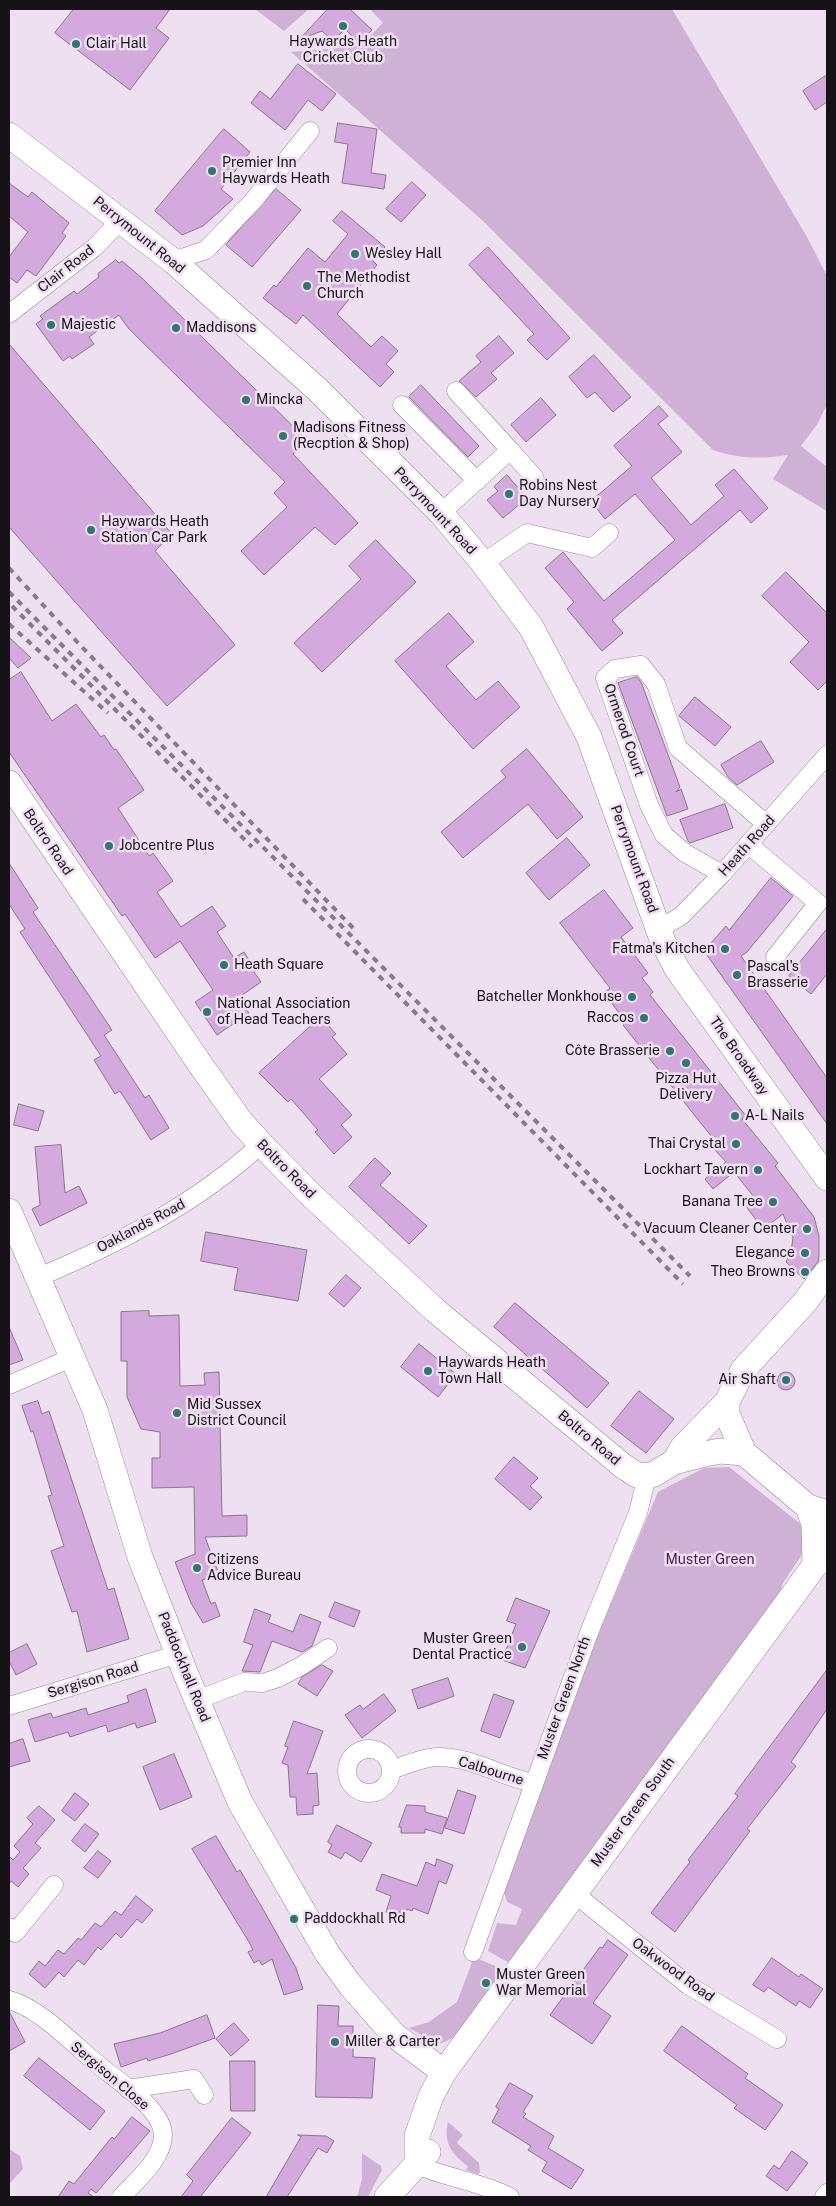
<!DOCTYPE html>
<meta charset="utf-8">
<style>
body{margin:0}
#map{position:relative;width:836px;height:2206px;overflow:hidden;background:#eedff1;font-family:"Public Sans",sans-serif}
canvas{display:block}
.frame{position:absolute;inset:0;border:10px solid #171218;pointer-events:none}
</style>
<div id="map">
<canvas width="836" height="2206"></canvas>
<div class="frame"></div>
</div>
<script>
const ctx = document.querySelector('canvas').getContext('2d');
ctx.lineJoin = 'round';
function fillPath(path, color) {
  ctx.fillStyle = color;
  ctx.fill(path, 'evenodd');
}
function stroke(path, color, width, dash) {
  ctx.strokeStyle = color;
  ctx.lineWidth = width;
  ctx.lineCap = dash ? 'butt' : 'round';
  ctx.setLineDash(dash || []);
  ctx.stroke(path);
}
function write(font, color, halo, rows, align = 'center') {
  ctx.font = font + ' "Public Sans",sans-serif';
  ctx.lineWidth = 5;
  ctx.setLineDash([]);
  ctx.textBaseline = 'middle';
  ctx.strokeStyle = halo;
  ctx.fillStyle = color;
  for (const [text, x, y, turn = 0] of rows) {
    ctx.save();
    ctx.translate(x, y);
    ctx.rotate((+turn || 0) * Math.PI / 180);
    ctx.textAlign = isNaN(turn) ? turn : align;
    if (halo) ctx.strokeText(text, 0, 0);
    ctx.fillText(text, 0, 0);
    ctx.restore();
  }
}
fillPath(new Path2D(`
 M255,9h54l-25,22z
 M370,9h302l135,228 20,39v128l-9,19 -17,23 26,21v44l-54,-32 15,-24c-27,4 -49,4 -75,-5l-231,-230 -191,-168 69,-6 23,-23z
 M729,1467l74,59v27l-22,33 2,3 -272,375 -23,-13 9,-28 19,2 6,-16 -15,-7 -3,-10 96,-262 58,-138 46,-24z
 M474,1957l33,14c-19,25 -42,72 -75,74l-3,-9 -9,-2 -11,-6 20,-6 28,-20z
 M448,2122l15,13 -6,8 22,20 1,10 -3,1 -11,-4 2,-4c-16,-11 -25,-24 -20,-44z
 M9,2149l11,7 3,13 -14,15z
 M362,2153l19,13 1,4 -14,27h-11l5,-18z`), '#ceb1d5');
const building = new Path2D(`
 M74,9h96l-14,19 13,10 -39,52 -75,-57z
 M328,9h22l22,21 -13,13 -14,-14 -12,12 -11,-10 -22,8z
 M298,64l38,30 -14,17 -14,-11 -23,30 -34,-27 9,-12 10,8z
 M827,75v27l-12,8 -12,-19z
 M338,123l39,6 -6,44 15,2 -2,14 -42,-6 6,-39 -13,-2z
 M224,129l26,23 -29,37 12,10 -30,27 -21,9 -27,-24z
 M412,182l14,13 -25,27 -15,-13z
 M9,183l19,14 4,-5 37,31 -7,10 4,3 -30,40 -9,-6 -10,13 -8,-6v-20l19,-25 -19,-16z
 M276,189l25,21 -49,57 -26,-22z
 M342,211l43,36 -12,14 4,4 -40,49 34,33 11,-11 16,15 -12,13 8,8 -14,15 -77,-72 -7,9 -33,-26 11,-13 2,2 32,-39 17,14 23,-28 -15,-13z
 M488,247l82,91 -23,22 -20,-20 7,-6 -65,-69z
 M116,260l3,3 3,-2 22,19 162,159 -13,15 65,69 -23,22 -20,-18 -51,48 -23,-24 46,-44 -13,-14 11,-11 -156,-153 -10,-14 -30,22 5,7 -22,15 -2,-3 -7,5 -27,-37 7,-5 -3,-3 34,-25 3,3 22,-17 -1,-3z
 M499,336l15,17 -23,20 6,6 -21,18 -17,-16 22,-19 -5,-6z
 M9,344l163,190 -17,17 80,94 -68,61 -158,-179z
 M594,355l37,42 -18,15 -18,-20 -8,6 -18,-21z
 M421,385l58,61 -11,11 -59,-60z
 M541,398l15,17 -30,27 -15,-17z
 M659,406l9,10 -10,8 24,28 -31,26 40,47 33,-29 -9,-11 19,-16 34,39 -17,15 -11,-13 -128,110 11,13 -21,18 -35,-42 7,-7 -29,-34 18,-16 41,49 71,-61 -40,-46 -30,25 -14,-18 41,-35 -18,-20z
 M507,475l20,23 -24,20 -16,-18 11,-9 -4,-4z
 M376,540l40,42 -94,90 -28,-29 67,-64 -12,-13z
 M786,572l41,41v68l-9,9 -28,-28 19,-20 -47,-46z
 M449,613l25,29 -28,24 30,34 22,-19 22,26 -47,42 -78,-88z
 M9,637l22,21 -13,10 -9,-10z
 M21,672l31,49 24,-17 25,33 3,-2 10,15 2,-1 28,41 -26,18 31,48 4,-3 20,28 -16,11 24,35 31,-21 14,20 -9,6 17,26 10,-6 12,19 -2,1 7,10 -23,16 11,15 -32,22 -22,-33 18,-12 -33,-49 -25,17 -30,-44 -3,2 -113,-164v-72z
 M637,677l4,5 39,105 -4,5 5,-3 7,20 -21,7 -49,-133z
 M695,697l36,30 -16,19 -36,-30z
 M761,741l13,21 -37,23 -9,-8 -7,-12z
 M527,749l56,68 -26,22 -29,-35 -65,54 -22,-26 65,-55 -5,-6z
 M725,804l8,24 -43,15 -2,-2 -8,-21z
 M567,838l23,27 -41,35 -23,-27z
 M9,863l29,45 -5,4 79,118 -8,5 41,63 4,-3 20,33 -18,12 -31,-49 -5,3 -21,-34 7,-4 -81,-124 5,-3 -16,-25z
 M771,878l22,18 -46,56 -6,4 86,122v46l-123,-173 22,-25 3,4z
 M604,890l29,38 -12,9 27,36 -6,5 11,14 -3,3 96,121 -4,3 36,44 -3,3 39,51 5,19v20l-1,6 -14,17 -18,-17 5,-11 2,-13 -10,-24 -20,15 -18,-24 9,-8 -20,-25 -21,17 -8,-10 21,-17 -11,-12 4,-4 -96,-121 3,-3 -22,-29 6,-5 -50,-65z
 M827,929v45l-16,20 -22,-18z
 M321,1017l15,17 -4,3 15,17 -28,25 33,36 -11,10 11,12 -18,17 -19,-22 3,-2 -27,-31 -3,3 -29,-29z
 M19,1104l25,7 -6,20 -24,-6z
 M61,1145l4,48 14,-7 8,17 -47,23 -8,-17 8,-4 -5,-58z
 M375,1158l16,15 -11,12 47,41 -18,18 -60,-57z
 M206,1232l101,18 -9,51 -64,-11 4,-22 -37,-7z
 M346,1275l15,13 -17,19 -15,-13z
 M515,1303l94,80 -22,25 -93,-81z
 M149,1311v5l30,-1 1,71 25,-1 -1,-12 15,-1 3,144 25,-1v21l-42,1 14,37 -17,6 9,24 4,-2 5,14 -17,7 -12,-20 -16,-41 20,-8 -1,-67 -42,1v-30h8v-26l-19,-3 -14,-32v-36h-6v-49z
 M9,1327l14,33 -14,5z
 M419,1344l37,30 -18,23 -37,-30z
 M777 1381a9 9 0 1 1 18 0a9 9 0 1 1-18 0Z
 M639,1391l35,28 -28,34 -35,-27z
 M38,1401l4,13 7,-3 59,179 6,-2 15,51 -42,13 -10,-41 -5,1 -21,-61 13,-5 -16,-50 4,-1 -19,-64 -2,1 -9,-26z
 M514,1457l24,21 -8,8 12,11 -12,13 -35,-31z
 M516,1598l34,13 -25,57 -23,-8 14,-36 -9,-3z
 M335,1602l25,9 -6,16 -25,-10z
 M255,1609l16,6 -3,7 25,10 7,-18 21,8 -9,24 -10,6 -30,-11 -12,31 -18,-1 11,-26 -9,-3z
 M27,1644l10,20 -21,11 -7,-14v-8z
 M322,1665l11,6 -16,25 -19,-12 4,-7z
 M827,1670v39l-36,53 5,4 -49,63 3,2 -75,101 -24,-19 39,-51 -2,-2 50,-64 -3,-2z
 M448,1678l6,18 -36,13 -6,-19z
 M146,1689l10,33 -19,6 -2,-5 -27,9 -2,-7 -36,12 -2,-5 -33,10 -7,-22 23,-7 2,5 33,-10 2,7 41,-13 -2,-6z
 M384,1694l12,17 -34,27 -17,-23 15,-10 3,4z
 M494,1694l20,7 -14,37 -19,-7z
 M294,1721l29,10 -16,43 10,-1 2,32 -6,1v8l-16,1 -1,-18h-6l-2,-32 -6,-2 6,-16 -3,-1z
 M23,1739l7,22 -21,6v-23z
 M174,1754l18,43 -32,13 -17,-43z
 M458,1790l18,6 -12,38 -19,-6z
 M75,1793l14,11 -14,17 -13,-10z
 M407,1805l18,1v6l22,6 -5,16 -17,-5v4h-24v-6h-2z
 M39,1806l16,14 -20,23 6,5 -18,20 6,6 -11,13 -7,-6 -2,3v-28l4,4 7,-8 -6,-6 19,-22 -6,-6z
 M85,1824l14,10 -14,18 -13,-11z
 M337,1825l35,18 -11,19 -16,-10 -4,7 -13,-7 4,-7 -4,-3z
 M216,1836l21,36 3,-2 24,41 32,57 7,21 -19,6 -12,-36 -10,6 -3,-5 -5,3 -6,-11 5,-2 -4,-8 -57,-93z
 M98,1851l13,10 -13,17 -14,-10z
 M437,1859l16,6 -7,19 -7,-3 -11,33 -15,-6 -1,3 -5,-2 -1,5 -7,-2 -1,4 -12,-4 5,-16 -15,-6 6,-16 35,12 9,-24 9,4z
 M136,1896l17,14 -11,13 -5,-4 -16,19 -5,-5 -15,17 -3,-3 -14,18 -6,-5 -14,17 -5,-5 -14,16 -16,-14 10,-13 6,5 13,-16 6,4 14,-16 3,2 14,-17 6,4 14,-16 6,4z
 M608,1940l20,15 -35,48 18,13 -19,28 -42,-29 50,-68 2,1z
 M772,1958l27,19 2,-3 22,15 -13,19 -11,-7 -3,5 -28,-19 -4,5 -11,-7z
 M318,2005l21,1 -1,20h15v31l22,1 -3,40 -56,-1z
 M9,2011l16,31 -16,9z
 M207,2015l8,23 -44,16 -23,7 -1,-3 -26,9 -7,-23 46,-11z
 M234,2023l15,17 -18,16 -15,-17z
 M682,2026l66,48 -3,4 38,27 -18,25 -31,-22 3,-3 -73,-54z
 M39,2058l66,53 -15,19 -66,-54z
 M230,2061h25v50h-24z
 M510,2083l23,13 -10,16 3,2 -3,3 31,19 -6,12 36,22 -13,19 -29,-18 5,-9 -19,-12 3,-4 -39,-24 7,-13 -3,-2z
 M132,2117l18,14 -54,62 -5,-4 -3,4 6,4h-36l11,-16 5,3 38,-47 2,2z
 M232,2118l19,15 -51,64h-19l12,-16 -6,-6z
 M298,2135l28,1 8,5 -7,12 -9,-5 -31,49h-21l35,-60z
 M792,2151l16,12 -21,28 -21,-15 8,-11 5,4z`);
fillPath(building, '#d3a9de');
stroke(building, '#867889', 1);
const street = new Path2D(`
 M173,261l33,-11 47,-49 57,-70
 M9,314l86,-67 26,-27
 M402,405l75,76
 M510,450l24,27
 M441,513l69,-63 -54,-59
 M483,563l44,-30 65,15 17,-15
 M748,844l70,59 -43,54
 M722,874l-37,-21 -21,-18 -15,-30 -44,-127 10,-9 26,-4 15,19 22,64 88,76
 M659,929l22,-13 41,-42 105,-119
 M37,1278c80,-34 160,-74 224,-134
 M9,1385l64,-28
 M197,1700l47,-18 19,1 15,-5 23,-12 27,-18
 M9,1706l169,-52
 M347 1771a22 22 0 1 1 44 0a22 22 0 1 1-44 0Z
 M391,1770c15,-5 30,-12 45,-13 34,-1 64,19 97,26
 M575,1894l113,91 89,54
 M9,1927l6,6 39,-48
 M473,1952l117,-322 48,-117 9,-37
 M9,2000c29,7 62,42 86,62 18,15 39,29 55,46 6,7 13,18 13,27 0,24 -27,46 -42,62
 M128,2089l66,-10 10,16
 M417,2165c30,13 64,17 93,32
 M824,2197l3,-4`);
const secondary = new Path2D(`
 M9,135l164,126 144,128 124,124 42,50 48,64 58,110 74,205 14,27 150,209
 M9,783l193,284 39,55 20,22 50,51 125,116 187,155 14,9 10,1 7,-2 20,-12 31,-8 15,-3 24,2
 M9,1211l86,199 45,147 45,115 55,130 87,151 24,33 43,49 50,37
 M727,1402v12l17,39 64,54 19,6
 M674,1462l9,-15 44,-45 16,-32 62,-68 22,-30
 M808,1507l6,17 1,41
 M417,2165v-29l14,-40 13,-24 371,-507 12,-8
 M387,2197l41,-45`);
stroke(street, '#958798', 19);
stroke(secondary, '#958798', 26);
stroke(street, '#fff', 18);
stroke(secondary, '#fff', 25);
stroke(new Path2D(`
 M9,568l71,77 275,285
 M9,592l681,684
 M12,606l240,241
 M9,624l99,89
 M303,899l380,385`), '#857b88', 4, [6, 6]);
for (const [x, y, r, color] of [
 [343,26,5,"#2f766e"],
 [76,44,5,"#2f766e"],
 [212,171,5,"#2f766e"],
 [355,254,5,"#2f766e"],
 [307,286,5,"#2f766e"],
 [51,325,5,"#2f766e"],
 [176,328,5,"#2f766e"],
 [246,400,5,"#2f766e"],
 [283,436,5,"#2f766e"],
 [509,494,5,"#2f766e"],
 [91,530,5,"#2f766e"],
 [109,846,5,"#2f766e"],
 [725,949,5,"#2f766e"],
 [224,965,5,"#2f766e"],
 [737,975,5,"#2f766e"],
 [632,997,5,"#2f766e"],
 [207,1012,5,"#2f766e"],
 [644,1018,5,"#2f766e"],
 [670,1051,5,"#2f766e"],
 [686,1063,5,"#2f766e"],
 [735,1116,5,"#2f766e"],
 [736,1144,5,"#2f766e"],
 [758,1170,5,"#2f766e"],
 [773,1202,5,"#2f766e"],
 [807,1229,5,"#2f766e"],
 [805,1253,5,"#2f766e"],
 [805,1272,5,"#2f766e"],
 [428,1371,5,"#2f766e"],
 [786,1380,5,"#2f766e"],
 [177,1413,5,"#2f766e"],
 [197,1568,5,"#2f766e"],
 [522,1647,5,"#2f766e"],
 [294,1919,5,"#2f766e"],
 [486,1983,5,"#2f766e"],
 [335,2042,5,"#2f766e"]
]) {
  const dot = new Path2D();
  dot.arc(x, y, r, 0, 2 * Math.PI);
  ctx.fillStyle = color;
  ctx.fill(dot);
  stroke(dot, '#eedff1', 2);
}
write('14px', '#171218', '#eedff1', [
 ["Haywards Heath",343,42,"center"],
 ["Cricket Club",343,58,"center"],
 ["Clair Hall",86,44],
 ["Premier Inn",222,163],
 ["Haywards Heath",222,179],
 ["Wesley Hall",365,254],
 ["The Methodist",317,278],
 ["Church",317,294],
 ["Majestic",61,325],
 ["Maddisons",186,328],
 ["Mincka",256,400],
 ["Madisons Fitness",293,428],
 ["(Recption & Shop)",293,444],
 ["Robins Nest",519,486],
 ["Day Nursery",519,502],
 ["Haywards Heath",101,522],
 ["Station Car Park",101,538],
 ["Jobcentre Plus",119,846],
 ["Fatma's Kitchen",715,949,"right"],
 ["Heath Square",234,965],
 ["Pascal's",747,967],
 ["Brasserie",747,983],
 ["Batcheller Monkhouse",622,997,"right"],
 ["National Association",217,1004],
 ["of Head Teachers",217,1020],
 ["Raccos",634,1018,"right"],
 ["Côte Brasserie",660,1051,"right"],
 ["Pizza Hut",686,1079,"center"],
 ["Delivery",686,1095,"center"],
 ["A-L Nails",745,1116],
 ["Thai Crystal",726,1144,"right"],
 ["Lockhart Tavern",748,1170,"right"],
 ["Banana Tree",763,1202,"right"],
 ["Vacuum Cleaner Center",797,1229,"right"],
 ["Elegance",795,1253,"right"],
 ["Theo Browns",795,1272,"right"],
 ["Haywards Heath",438,1363],
 ["Town Hall",438,1379],
 ["Air Shaft",776,1380,"right"],
 ["Mid Sussex",187,1405],
 ["District Council",187,1421],
 ["Citizens",207,1560],
 ["Advice Bureau",207,1576],
 ["Muster Green",512,1639,"right"],
 ["Dental Practice",512,1655,"right"],
 ["Paddockhall Rd",304,1919],
 ["Muster Green",496,1975],
 ["War Memorial",496,1991],
 ["Miller & Carter",345,2042]
], 'left');
write('14px', '#171218', '#eedff1', [
 ["Perrymount Road",139,235,39],
 ["Clair Road",66,269,-38],
 ["Perrymount Road",435,511,47],
 ["Ormerod Court",624,730,71],
 ["Boltro Road",48,842,56],
 ["Heath Road",747,846,-48],
 ["Perrymount Road",634,859,70],
 ["The Broadway",739,1056,55],
 ["Boltro Road",286,1169,45],
 ["Oaklands Road",141,1226,-28],
 ["Boltro Road",589,1438,40],
 ["Paddockhall Road",184,1667,68],
 ["Sergison Road",93,1680,-17],
 ["Muster Green North",564,1698,-70],
 ["Calbourne",491,1771,17],
 ["Muster Green South",633,1812,-54],
 ["Oakwood Road",673,1970,36],
 ["Sergison Close",110,2076,40]
]);
write('14px', '#4b1857', '#eedff1', [
 ["Muster Green",710,1560]
]);
</script>
